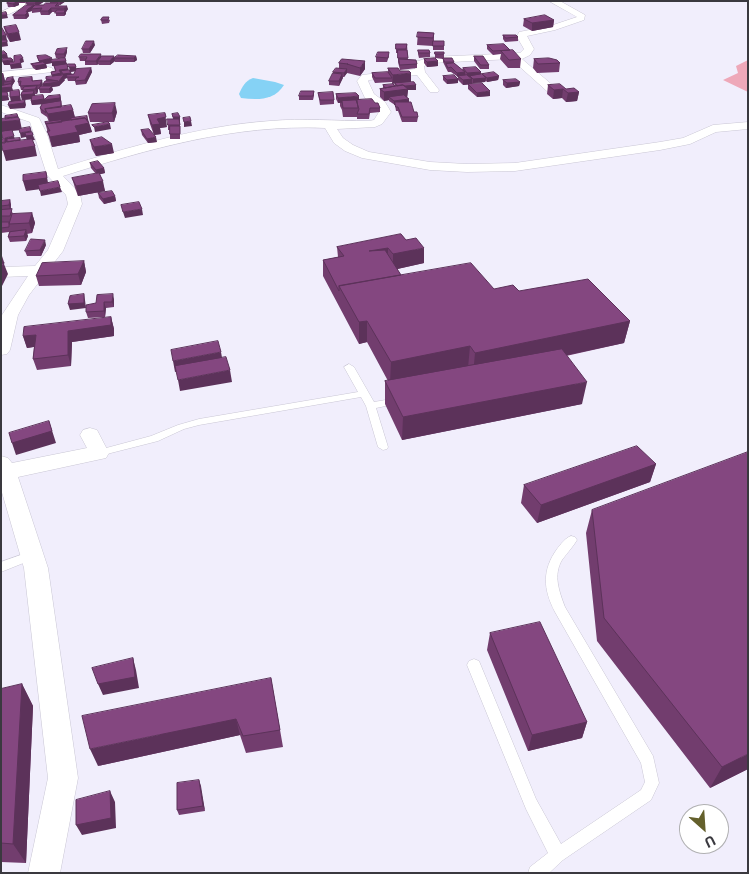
<!DOCTYPE html>
<style>
body{margin:0}
#map{position:relative;width:749px;height:874px;overflow:hidden;background:#f1eefc;font-family:"Public Sans",sans-serif}
canvas{display:block}
.frame{position:absolute;inset:0;border:2px solid #3a393f;pointer-events:none}
.north{position:absolute;left:679px;top:804px;width:50px;height:50px;box-sizing:border-box;background:#fff;border:1px solid #b0b0b2;border-radius:50%;rotate:154deg;font-size:14px;font-weight:700;line-height:20px;text-align:center;color:#3a393f}
.north::after{content:'';display:block;margin:auto;width:18px;height:22px;background:#64602c;clip-path:polygon(50% 0,100% 100%,50% 72%,0 100%)}
</style>
<div id="map">
<canvas width="749" height="874"></canvas>
<div class="frame"></div>
<div class="north">U</div>
</div>
<script>
const ctx = document.querySelector('canvas').getContext('2d');
ctx.lineJoin = 'round';
function fillPath(path, color) {
  ctx.fillStyle = color;
  ctx.fill(path, 'evenodd');
}
function stroke(path, color, width, dash) {
  ctx.strokeStyle = color;
  ctx.lineWidth = width;
  ctx.lineCap = dash ? 'butt' : 'round';
  ctx.setLineDash(dash || []);
  ctx.stroke(path);
}
fillPath(new Path2D(`
 M748,60v32l-25,-12 15,-7 -2,-7z`), '#eea8b9');
fillPath(new Path2D(`
 M253,78l22,4 9,3c-10,16 -27,15 -43,13l-2,-4c3,-7 6,-13 14,-16z`), '#85d2f5');
const lane = new Path2D(`
 M349,364l5,3 20,35 23,-4 5,3 -2,2 -24,5 12,39 -1,2 -4,1 -5,-3 -12,-41 -5,-9 -162,28 -15,4 -26,12 -59,15 -5,-3 1,-2 56,-15 27,-11 21,-6 159,-27 -14,-25z
 M571,536l4,1 2,3c-4,7 -10,13 -15,20 -9,15 -3,31 3,47l88,149 6,27 -8,17 -88,60 -14,13h-21l2,-6 18,-14 -22,-44 -59,-144 2,-4 5,-2 5,2 57,138 25,45 80,-54 4,-8 -4,-19 -86,-151c-12,-23 -13,-42 2,-63 4,-5 8,-11 14,-13z
 M32,551l4,1 2,3 -2,3 -35,14v-10z`);
const street = new Path2D(`
 M24,1h12l-35,17v-6z
 M549,1h11l25,14 -1,5 -29,10 -28,6 7,13 -4,6 -8,4 35,30 1,2 -1,2h-8l-38,-34 -79,4 -8,3 1,6 14,18 -1,2h-8l-13,-17 -48,5 -1,1 6,13 11,8 6,10 -9,12 -7,3 -38,2 6,9 10,7 16,7 61,10 37,2 48,-1 145,-21 23,-4 30,-13 35,-3v7l-32,3 -26,12 -30,6 -145,21 -48,1 -37,-2 -68,-12 -17,-7 -11,-8 -9,-15c-91,-4 -176,21 -262,48l17,18 2,10 -19,47 -34,44 -11,20 -8,35 -3,4 -6,1 1,-40 26,-39 -27,1v-10l34,-1 13,-16 20,-46 -2,-9 -19,-20 -17,-53 -29,-10v-7l38,13 8,16 11,35c69,-21 140,-43 212,-48 33,-3 66,0 99,0l5,-1 5,-8 -3,-6 -11,-8 -8,-17 5,-6 53,-6v-7l16,-5 89,-4 4,-4 -7,-12 2,-5 31,-6 27,-9z
 M48,67l4,1 1,2 -1,2 -51,6v-6z
 M90,428l7,2 12,23 -3,5 -88,19 30,91 30,210 -18,95h-32l20,-95 -24,-210 -23,-79v-33l7,2 4,5 75,-15 -7,-13 3,-5z`);
stroke(lane, '#c9c6d4', 1);
stroke(street, '#c9c6d4', 1);
fillPath(lane, '#fff');
fillPath(street, '#fff');
fillPath(new Path2D(`
 M10,1h18l-3,2h-6v2l-5,2h-6l-1,-4z
 M29,1h16l-7,4h5l7,-2v-2h16l-6,4h-1v1l9,3 -2,3v2l-2,2h-8v-4h-4l-3,3h-8l-1,-3 -8,1v-2l-4,1 1,4 -3,3h-12l-1,-4 14,-10 -1,-2z
 M103,17l7,3 -1,3 -7,1 -1,-4z
 M524,19l30,1 -1,7 -21,4 -9,-5z
 M4,27l17,13 -11,2 -4,-7z
 M418,32l16,1v8h10v9h-11v-5v1l-16,-1z
 M503,35l15,2v4l-13,1 -2,-3z
 M396,44h11l1,16 9,4v4l-17,2 -2,-8v-9h-2z
 M95,45l-5,8h-7l-1,-4z
 M487,45l23,5 11,9 -1,9h-12l-8,-9 1,-5 -8,1 -6,-6z
 M418,50l12,3v4l-11,1 -1,-4z
 M67,52l-2,6h-9l-1,-4z
 M435,52l9,2v4l10,4v1l8,7 1,-2 18,4v3l18,1 -1,4 -11,2 -1,-1 -1,1 -12,1h-1v1l-9,1 -5,-5v3l-11,1 -4,-4v-4l15,2v-1l-7,-5h-3l-5,-10v-3l-8,-1 3,8 -11,1 -3,-4v-4l11,-1z
 M37,56l15,4 13,-2 3,12h1l6,-6 1,5 15,-1 1,4 -6,12 -10,1 -1,-4h-7l-1,-3 -3,1 1,1 -6,6 -7,1 1,3 -3,3h-10l-1,-4h-1v2l-1,3h-2v2l9,4 16,-5 2,12 11,3 2,7 13,4 4,11 -13,3 1,7 -28,5 -2,-6 -5,-19h4l-2,-5 -6,-4 -1,-5 2,-4 -10,1 -1,-4v-2l-9,1 -1,-5 2,-3v-2h-2l-1,-4h-1l-1,-4 14,-5 1,4 9,-1v6h1v-2l3,-3v-2l6,-2 -1,-5 4,-1 -1,-5h-2v-3l-6,1 1,4 -11,2 -3,-2 -2,-4 8,-2zM75,71l-1,3h-2l-2,-2z
 M136,56l1,4 -3,2h-19v-1l-5,4h-11l-1,-1 -1,1h-12v-4h-5l-1,-4 36,1z
 M389,56l-2,6h-11v-5z
 M474,56l15,9v4h-9l-6,-8z
 M342,59l23,10 -5,7 -13,-3 -3,4h-1l-4,9 -10,-1v-4l4,-8v-1l6,-4v-5z
 M534,59l26,4 -1,9 -22,1 -4,-5z
 M388,68h10l-6,16v-2l-17,1 -3,-6v-4h16z
 M1,73h2l2,8h10l-3,5h-1l2,5 -7,1h1l2,8 -8,1z
 M503,80l17,2 -1,4 -13,2 -3,-3z
 M395,83l21,2v5h-8l-1,8 7,14 4,5 -1,5h-15l-4,-11h-2l-1,-6 -6,-4v-1l-5,1 -4,-4v-8l3,-1v-3l11,1z
 M468,84l22,12 -13,1 -9,-8z
 M548,85l31,7 -2,9 -11,1 -4,-4 -9,1 -6,-5z
 M314,91v5l-1,4h-14v-4z
 M318,93l16,7v4l-14,1z
 M336,94l39,9 5,5v4l-10,1 -1,6h-12v-2h-14l-1,-7 -2,-4v-3h-2l-2,-4z
 M117,112l-3,10h-24l-2,-9z
 M172,114l8,7v18h-10v-9h-2v-5l5,-6z
 M148,115l19,12 -7,1 1,6 -7,1 -4,-11z
 M141,130l16,12 -9,1 -6,-8z
 M90,140l24,13 -18,3 -4,-7z
 M90,163l14,5 1,5 -5,1 5,17 -27,5 -3,-8 -3,-10 24,-4 -5,-6z
 M98,193l17,3 1,5 -12,3 -5,-6z
 M10,200l1,5v4l2,5 19,-1 3,10 -3,10 -5,1 1,2 -2,5 -16,1 -2,-5 1,-5 -8,1v-11l9,-1 -9,1v-21z
 M401,234l23,29 -27,6 4,6 93,14 25,2 111,30 -6,22 -58,13 16,48 -180,36 -17,-36v-23h3l-21,-39 -8,2 -36,-68v-16l15,-3 -1,-10z
 M46,245l-5,11h-14l-2,-5z
 M84,261l2,11 -5,13 -42,1 -3,-10z
 M114,299v8l-8,1 -1,9 -17,1 -2,-6 10,-9z
 M111,317l3,12v7l-42,6 -1,24 -34,4 -4,-11 1,-12 -7,1 -4,-12z
 M656,464l-6,18 -113,41 -16,-20 3,-18z
 M592,510l156,259 -38,19 -113,-147 -11,-108z
 M490,633l97,89 -5,16 -54,13 -41,-101z
 M271,678l12,69 -37,6 -6,-18 -142,31z
 M22,684l11,22 -7,157 -25,-1v-173z
 M199,780l6,31 -26,4 -2,-5z`), '#723d6e');
fillPath(new Path2D(`
 M18,1l1,4 -5,2 -1,-3z
 M38,1h7l-9,6 -1,-4z
 M60,1h6l-6,4z
 M34,5v4h-3l1,2 -4,1 1,4 -3,3 -1,-4 3,-6z
 M67,6l1,3 -2,3v2l-2,2v-3l1,-2 -1,-3z
 M51,8l1,4 -3,3 -1,-4z
 M6,12l2,6 -7,1v-4z
 M554,20l-1,7 -21,4v-8z
 M19,32l2,8 -11,2 -2,-8z
 M6,35l2,11 -7,1v-11z
 M94,41l1,4 -5,8 -1,-4z
 M67,48v4l-2,6 -1,-4z
 M7,54l1,4 -7,1v-4z
 M101,54l1,4 -4,3v3l-1,1 -1,-4z
 M114,56l1,5 -5,4v-4z
 M136,56l1,4 -3,2v-4z
 M23,58l1,4 -3,1 1,5 -11,1 -1,-4h-6l-2,-4 11,-1 1,4 6,-5z
 M52,58l1,4 13,-1 1,4 -15,1v-3l-6,1 1,4 -11,2 -1,-4 5,-1 -1,-4z
 M365,61v8l-5,7v-8z
 M438,61v5l-11,1v-5z
 M69,67h7l1,4 -7,1z
 M91,68l1,4 -6,12 -1,-4z
 M68,69l1,4 -8,-2 1,3h-1l1,3 1,-1v-2l8,-1 1,4h-5v1l-3,1 1,1 -6,6 -7,1 1,3 -3,3 -1,-4h-5l-1,-5 15,-2 -5,-3 -1,-4 7,-5z
 M347,69v4l-3,4v-4z
 M465,72v4h-7l-1,1v-4z
 M481,72l-1,4h-10v1l-3,1v-5z
 M3,73l2,8 -2,6 -2,-5v-6z
 M411,73v9l-19,2 1,-9z
 M342,74l1,4 -4,8v-5z
 M499,76l-1,4 -11,2v-4z
 M13,77l2,4 -3,5 -1,-5z
 M486,78l-1,4 -12,1v-4z
 M458,79v4l-11,1v-4z
 M472,79v5l-9,1v-5z
 M42,80l1,5 -2,4 -1,-4z
 M520,82l-1,4 -13,2 1,-5z
 M416,85v5h-8l-1,8 -18,-1v3l-5,1v-9l13,-5z
 M37,86l1,5 -1,3 -2,-5z
 M12,87l1,4 -11,2 -1,-5z
 M563,89l-1,9 -9,1 1,-9z
 M19,90l2,11 -10,1 -1,-5z
 M34,91l1,4v4l-13,1 -1,-5z
 M490,91v5l-13,1v-4z
 M579,92l-2,9 -11,1 2,-9z
 M43,95l2,5 15,-5 1,4v3l1,10 11,-2 2,9 -25,4 -5,-19 -13,1 -1,-4z
 M1,96h7l1,4 -8,1z
 M359,96v5l-21,2v-5z
 M409,99v4l-14,-1v3h-1v-4z
 M25,100l1,5 -1,3 -15,1 -2,-4z
 M115,103l2,9 -3,10 -2,-9z
 M165,113l2,14 -7,1 1,6 -7,1 -2,-10 5,-6z
 M87,116l5,16 -13,3 1,7 -28,5 -2,-10 21,-13z
 M173,117h7v12v-8l-6,1z
 M20,120l2,10 -21,2v-11z
 M191,121l1,5 -8,1v-5z
 M110,124l1,5 -16,3 -1,-5z
 M31,131l4,9 -8,1 -1,-4 -5,1 -1,-5z
 M14,136l1,5 -10,2v-5z
 M156,137l1,5 -9,1 -1,-4z
 M20,138l1,5 14,3 2,10 -31,5 -3,-10z
 M112,144l2,9 -18,3 -2,-9z
 M104,168l1,5 -8,2 -1,-5z
 M46,172l3,16 -23,3 -3,-10z
 M103,181l2,10 -27,5 -2,-10z
 M60,187l2,5 -21,4 -1,-5z
 M115,196l1,5 -12,3 -1,-5z
 M10,200l1,5 -1,5 -1,-5z
 M142,209l1,6 -18,3 -2,-6z
 M32,213l3,10 -3,10 -3,-10z
 M26,230l2,6 -2,5 -2,-5z
 M45,240l1,5 -5,11 -1,-6z
 M388,248v15l-19,-12z
 M424,248v15l-31,7v-16z
 M2,256l2,6v2l4,10 -6,12 -1,-2v-22z
 M84,261l2,11 -5,13 -3,-11z
 M84,294l1,6 1,8 -16,2 -2,-6z
 M113,294l1,5v8l-2,-5z
 M104,302l2,6 -1,9 -1,-6z
 M111,317l3,12v7l-42,6 -1,24 -3,-11v-24z
 M367,321v21l-8,2v-22z
 M630,321l-6,22 -151,32 2,-22z
 M36,335l3,11 -12,2 -4,-12z
 M470,346l-2,22 -78,16 1,-22z
 M221,352l2,11 -48,9 -2,-11z
 M230,370l2,12 -52,9 -2,-11z
 M587,382l-5,22 -180,36 1,-23z
 M49,421l7,22 -40,12 -4,-12z
 M656,464l-6,18 -113,41 4,-18z
 M133,658l3,12 3,18 -36,7 -5,-11z
 M22,684l11,22 -7,157 -13,-19z
 M236,719l4,16 -142,31 -8,-17z
 M587,722l-5,16 -54,13 4,-16z
 M748,754v15l-38,19 12,-21z
 M199,780l2,6 4,25 -2,-5z
 M110,791l5,11 1,26 -34,7 -6,-10z`), '#5c325a');
const building = new Path2D(`
 M10,1h8l-5,3 -6,-1z
 M29,1h9l-3,2h-9z
 M46,3h12l-3,3h12l-3,2h-13l-3,3h-8l2,-3 -11,1 4,-4h8z
 M26,5h8l-6,4 -2,3h2l-3,3h-12z
 M57,10h8l-1,3h-9z
 M6,12l1,3h-6v-2z
 M545,15l9,5 -22,3 -8,-4z
 M103,17h6l-1,3h-7z
 M16,25l3,7 -11,2 -4,-7z
 M2,28l4,7 -5,1v-7z
 M418,32l16,1 -1,5 -16,-1z
 M503,35h13l2,2 -12,1z
 M1,40h6v2l-6,1z
 M86,41h8l-5,8h-7z
 M433,41h11v5h-11z
 M396,44h11l-1,5h-10z
 M504,44l6,6 -17,1 -6,-6z
 M67,48l-3,6h-9l2,-5z
 M398,50h9l1,8h-10z
 M418,50h11l1,3h-11z
 M513,50l8,9 -12,1 -8,-9z
 M4,51l3,3 -6,1v-3z
 M378,52h11l-1,6 -12,-1z
 M435,52h9v2h-9z
 M81,54h20l-5,7h-11l2,-4h-8z
 M21,55l2,3 -3,1 1,4 -11,2 -1,-3h5v-6z
 M46,55l6,3 -13,3 -2,-5z
 M118,55l18,1 -2,2h-20z
 M102,56h12l-4,5h-12z
 M474,56h9l6,9h-8z
 M4,58h7l2,2 -11,1z
 M65,58l1,3 -15,1v-2z
 M435,58l3,3 -11,1 -3,-3z
 M443,58h9l2,4h-9z
 M549,58l8,2 3,3 -22,1 -4,-5z
 M342,59l23,2 -5,7 -13,-4h1l-9,-1z
 M399,59l17,1 1,4 -17,1z
 M43,62l3,2 -11,2 -4,-2z
 M454,63l11,9 -8,1 -6,-6 -3,1 -2,-4z
 M67,64l1,5 -9,1 2,3 -9,2 -1,-3 5,-1 -2,-5z
 M68,64h7l1,3h-7z
 M476,67l5,5 -14,1 -4,-5z
 M91,68l-6,12 -10,1 1,-3 3,-1h-12l-1,-2 8,-1 2,-5z
 M336,68l11,1 -3,4 -11,-1z
 M388,68h10l2,3h9l2,2 -18,2z
 M69,70l2,3 -8,1 -2,-3z
 M388,72l4,6h-17l-3,-5z
 M494,72l5,4 -12,2 -5,-4z
 M333,73l9,1 -3,7h-10z
 M482,74l4,4 -13,1 -3,-3z
 M64,75l-6,7 -15,2 2,-3h13l-12,-2v-2z
 M454,75l4,4 -11,1 -4,-4z
 M467,75l5,4 -9,1 -5,-4z
 M13,77l-2,4 -6,1 2,-4z
 M32,77v4l10,-1 -2,5 -20,1 1,-5 -3,1 1,-4z
 M516,79l4,3 -13,1 -4,-3z
 M414,82l2,3 -11,1 -2,-1 -6,1 -2,-3z
 M482,83l8,8 -13,2 -9,-9z
 M11,84l1,3 -11,1v-2z
 M393,84l2,2 -10,2 -2,-3z
 M560,84l6,5 8,-1 5,4 -11,1 -5,-4 -9,1 -6,-5z
 M403,85l5,4 -24,3 -4,-3z
 M37,86l-2,3 -13,1 2,-3z
 M41,86h11l-3,3h-10z
 M19,90l1,6 -10,1v-6z
 M34,91l-1,3 -12,1 1,-3z
 M301,91h13l-1,5h-14z
 M1,92h6l1,4h-7z
 M333,92l1,8h-14l-2,-7z
 M356,93l3,3 -21,2 -2,-4z
 M43,95l1,4 -13,2 1,-5z
 M60,95v3l-16,2 4,-4z
 M404,95l5,4 -15,2 -5,-4z
 M372,99l3,4h3l2,5h-10l-1,6h-12l2,-5 -3,-9z
 M25,100l-1,3 -16,2 1,-3z
 M357,100l1,8h-15l-1,-7z
 M61,101v6l-16,2 1,4 -6,-5 2,-4z
 M395,102h16l3,10h3l1,5h-16l-4,-10h-2z
 M115,103l-3,10h-24l4,-9z
 M71,105l2,5 -25,4 -3,-5z
 M165,113l1,4 -9,2 3,5 -8,1 -4,-10z
 M178,113l2,4h-7l-1,-3z
 M17,114l1,3 -13,2v-3z
 M87,116v4l-2,-2 -14,2v-2z
 M18,117l2,3 -19,2v-3z
 M190,117l1,4 -7,1 -1,-4z
 M85,118l4,5 -14,3 3,6 -28,5 -3,-6h3l-4,-7z
 M167,119h12l1,6h-12z
 M61,120l1,2 -16,2 -1,-2z
 M108,122l2,2 -16,3 -2,-2z
 M170,126h10v8h-10z
 M30,127l1,4 -11,2 -1,-4z
 M149,129l7,8 -9,2 -6,-9z
 M12,130l2,6 -9,2v5h-4v-4h2l-2,-7z
 M32,132l1,3 -7,1 -1,-3z
 M102,137l10,7 -18,3 -4,-7z
 M20,138v2l-13,2v-3z
 M32,139l3,7 -32,5 -2,-8z
 M98,161l6,7 -8,2 -6,-7z
 M46,172l1,6 -24,3v-6z
 M99,173l4,8 -27,5 -4,-8z
 M58,181l2,6 -20,4 -2,-6z
 M112,191l3,5 -12,3 -5,-6z
 M10,200l-1,5 -8,1v-5z
 M139,202l3,7 -19,3 -2,-7z
 M12,209l-2,7h-9v-6z
 M32,213l-3,10 -20,1 3,-10z
 M1,222h8v5l-8,1z
 M26,230l-2,6 -16,1 2,-5z
 M401,234l5,6 10,-2 8,10 -31,6 -5,-6 -19,3 16,-1 16,25 -62,11v5l-16,-31 21,-4 -7,-9z
 M31,239l14,1 -5,10 -15,1z
 M84,261l-6,13 -42,2 6,-13z
 M4,263l-3,6v-5z
 M471,263l23,26 19,-4 6,6 69,-12 42,42 -155,32 -5,-7 -79,16 -24,-41 -8,1 -20,-36z
 M84,294v9l-16,1 2,-8z
 M113,294l-1,8h-8v9l-18,1v-7l10,-2 1,-8z
 M111,317v8l-43,6v24l-35,4 3,-24 -13,1 1,-9z
 M218,341l3,11 -48,9 -2,-11z
 M562,349l25,33 -184,35 -18,-36z
 M226,357l4,13 -52,10 -3,-14z
 M49,421l3,10 -40,12 -3,-10z
 M637,446l19,18 -115,41 -17,-20z
 M748,452v302l-26,13 -118,-149 -12,-108z
 M540,622l47,100 -55,13 -42,-102z
 M133,658l2,19 -37,7 -6,-16z
 M271,678l9,52 -37,6 -7,-17 -146,30 -8,-33z
 M22,684l-9,160 -12,-1v-154z
 M199,780l4,26 -26,4v-27z
 M110,791l1,27 -35,7v-25z`);
fillPath(building, '#844780');
stroke(building, '#5c325a', 1);
</script>
